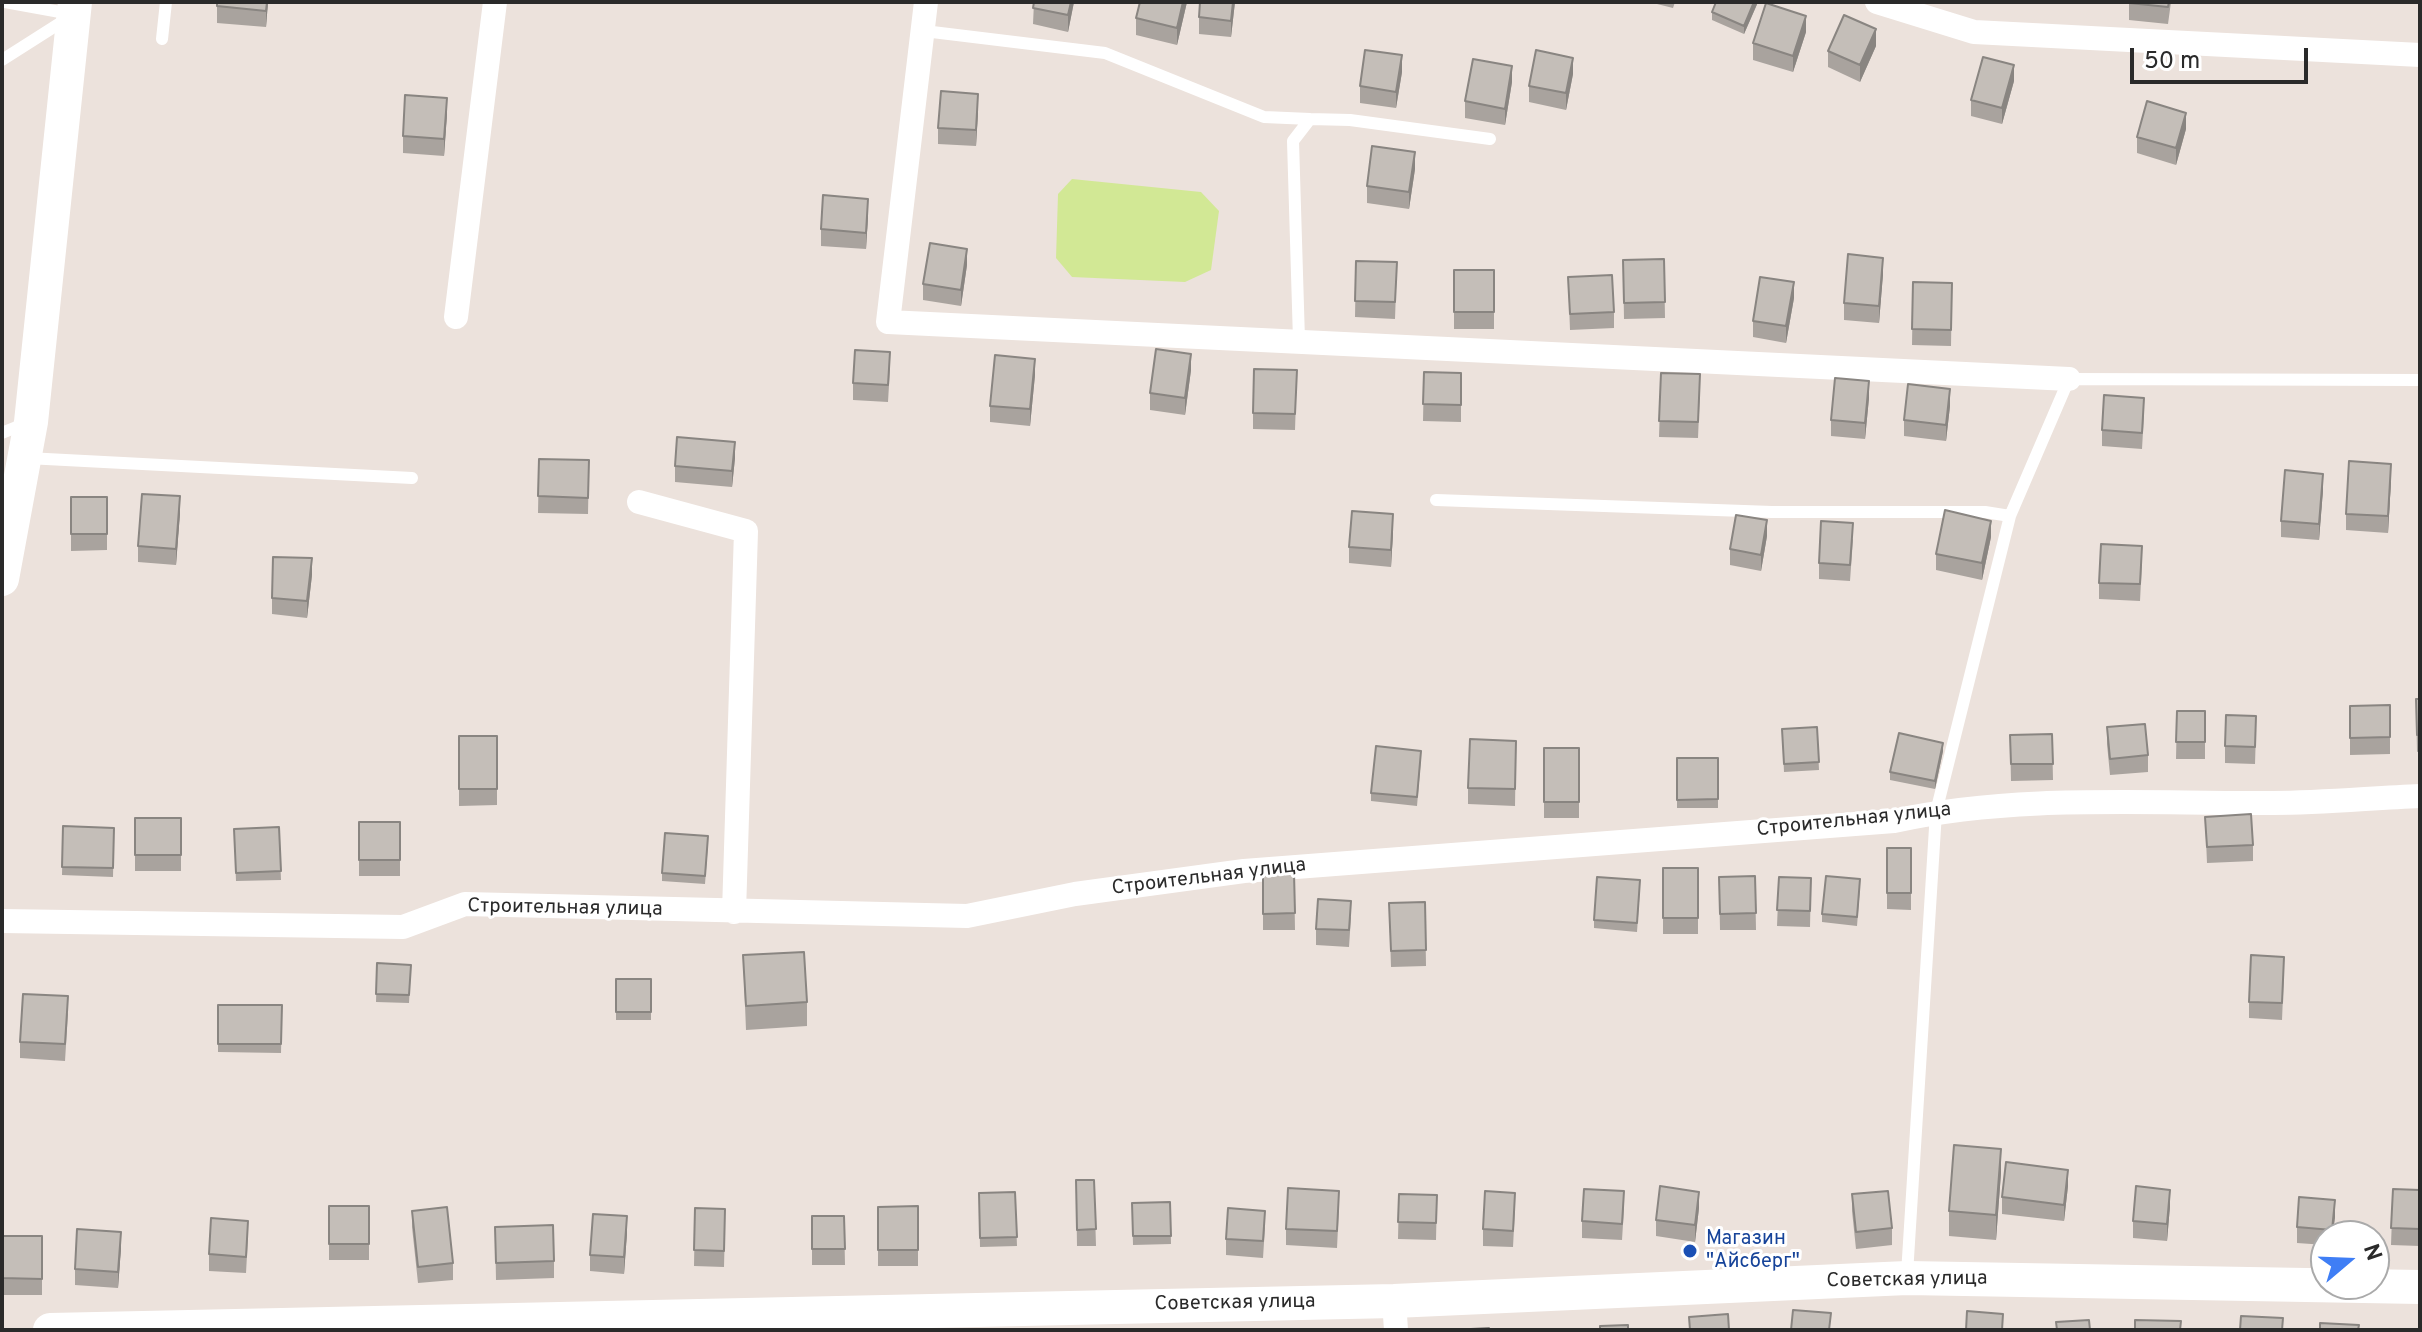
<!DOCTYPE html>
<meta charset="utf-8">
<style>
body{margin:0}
#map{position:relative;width:2422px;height:1332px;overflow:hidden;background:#ece2dc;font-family:Overpass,sans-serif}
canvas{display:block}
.frame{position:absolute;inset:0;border:4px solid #2a2a2a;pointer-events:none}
.north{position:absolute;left:2310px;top:1220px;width:80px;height:80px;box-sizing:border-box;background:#fff;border:2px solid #aaa;border-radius:50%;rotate:71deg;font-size:22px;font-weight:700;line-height:32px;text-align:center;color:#2a2a2a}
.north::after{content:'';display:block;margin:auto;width:28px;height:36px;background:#3f7ef5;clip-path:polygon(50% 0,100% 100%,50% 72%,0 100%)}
.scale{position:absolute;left:2130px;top:48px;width:178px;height:36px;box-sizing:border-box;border:4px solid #2a2a2a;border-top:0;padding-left:10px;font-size:24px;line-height:28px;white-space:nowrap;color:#2a2a2a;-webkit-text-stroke:6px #fff;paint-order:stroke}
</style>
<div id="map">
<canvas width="2422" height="1332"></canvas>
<div class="frame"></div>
<div class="north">N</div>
<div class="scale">50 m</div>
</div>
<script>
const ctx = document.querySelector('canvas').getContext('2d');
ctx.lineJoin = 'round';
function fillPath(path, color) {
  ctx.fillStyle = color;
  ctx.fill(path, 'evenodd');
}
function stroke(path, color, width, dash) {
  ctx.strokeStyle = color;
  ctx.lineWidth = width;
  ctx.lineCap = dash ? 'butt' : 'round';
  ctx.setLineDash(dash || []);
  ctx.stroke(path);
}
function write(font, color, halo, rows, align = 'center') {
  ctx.font = font + ' Overpass,sans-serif';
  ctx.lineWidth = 6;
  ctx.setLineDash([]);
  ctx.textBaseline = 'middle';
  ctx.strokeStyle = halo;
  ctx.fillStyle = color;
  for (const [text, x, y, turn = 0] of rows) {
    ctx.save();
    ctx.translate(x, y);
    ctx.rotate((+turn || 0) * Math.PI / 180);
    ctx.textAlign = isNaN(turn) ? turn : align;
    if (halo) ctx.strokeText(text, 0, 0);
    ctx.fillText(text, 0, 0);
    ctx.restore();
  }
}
fillPath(new Path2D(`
 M1072,179l129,13 18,19 -8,59 -26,12 -113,-5 -16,-19 2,-64z`), '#d2e895');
stroke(new Path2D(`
 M5,2l66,12
 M924,31l181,22 159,64 46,2
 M162,39l4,-37
 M2,60l66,-42
 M1299,340l-6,-199 17,-22 40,1 140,19
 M2,433l22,-9
 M27,458l385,20
 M1436,500l336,12h213l25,4
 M1907,1274l29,-462 74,-296 59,-137 351,1`), '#fff', 12);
stroke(new Path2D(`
 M926,2l-38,320 1181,57
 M1877,2l97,30 446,23
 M456,317l39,-315
 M639,502l107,29 -12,381
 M2,921l401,6 62,-23 502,12 108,-22 169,-23 650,-50c124,-27 253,-17 379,-18 49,0 98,-5 147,-7
 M1394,1301l2,29`), '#fff', 24);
stroke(new Path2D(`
 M2,579l29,-157 44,-420
 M50,1330l1344,-29 513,-23 513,9`), '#fff', 34);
fillPath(new Path2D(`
 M217,2h51l-2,25 -49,-4z
 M1034,2h40l-6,30 -35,-8z
 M1187,2l-10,43 -41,-10v-17z
 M1235,2l-4,35 -32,-3v-17z
 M1649,2h26l-2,6z
 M1716,2h42l-14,32 -32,-14v-8z
 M2129,2h42l-3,22 -39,-4z
 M1806,32l-13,40 -40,-12v-17z
 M1876,46l-16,36 -32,-15v-16z
 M1402,72l-6,36 -36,-5v-17z
 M1573,74l-7,36 -37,-8v-16z
 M2014,81l-12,43 -31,-8v-16z
 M1512,82l-7,43 -40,-7v-17z
 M978,110l-2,36 -38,-2v-16z
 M447,114l-3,42 -41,-3v-17z
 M2186,129l-10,36 -39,-12v-16z
 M1415,169l-6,40 -42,-6v-17z
 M868,215l-2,34 -45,-3v-17z
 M1664,259l1,59 -41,1 -1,-59z
 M1356,261l41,1 -2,57 -40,-2z
 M967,265l-6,41 -38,-6v-16z
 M1454,270h40v59h-40z
 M1883,274l-4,49 -35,-3v-17z
 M1568,277l46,35v16l-44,2z
 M1913,282l39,1 -1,63 -39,-1z
 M1794,298l-8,45 -33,-6v-16z
 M890,368l-2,34 -35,-2v-17z
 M1191,370l-6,45 -35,-5v-17z
 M1297,370l-2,60 -42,-1v-16z
 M1424,372l37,1v49l-38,-1z
 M1661,373l39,17 -2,48 -39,-1z
 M1035,375l-5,51 -40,-4v-16z
 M1869,398l-4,41 -34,-3v-16z
 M1950,406l-4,35 -42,-5v-16z
 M2144,414l-2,35 -40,-3v-16z
 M735,458l-3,29 -57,-5v-16z
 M539,459l50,1 -1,54 -50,-1z
 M2391,480l-3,53 -42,-3v-16z
 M2323,490l-4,50 -38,-3v-16z
 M71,497h36v53l-36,1z
 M180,513l-4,52 -38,-3v-16z
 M1393,531l-2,36 -42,-4v-16z
 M1767,536l-6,35 -31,-6v-16z
 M1991,537l-9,43 -46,-10v-16z
 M1853,539l-3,42 -31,-2v-16z
 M2142,562l-2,39 -41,-2v-16z
 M312,575l-5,43 -35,-4v-16z
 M2416,699h4v52l-3,1z
 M2390,705v49l-40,1v-49z
 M2177,711h28v48h-29z
 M1817,727l2,43 -35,2 -2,-43z
 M2107,727l41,28v17l-38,3 -3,-31z
 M2256,732l-1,32 -30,-1v-17z
 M2052,734l1,46 -42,1 -1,-46z
 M459,736h38v69l-38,1z
 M1516,741l-1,65 -47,-2v-16z
 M1544,748h35v70h-35z
 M1943,751l-8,38 -45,-9v-8z
 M1677,758h41v50h-41z
 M1421,759l-4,47 -46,-5v-8z
 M2205,817l48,28v16l-46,2z
 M135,818h46v53h-46z
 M359,822h41v54h-41z
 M63,826l51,2 -1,49 -51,-2z
 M279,827l2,53 -45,1 -2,-52z
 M708,844l-3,40 -43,-3v-8z
 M1887,848h24v62l-24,-1z
 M1663,868h35v66h-35z
 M1263,873h31l1,57h-32z
 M1755,876l1,54h-36l-1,-53z
 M1779,877l32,1 -1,49 -33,-1z
 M1640,888l-3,44 -43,-4v-8z
 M1860,888l-3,38 -35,-4v-8z
 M1425,902l1,64 -35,1 -2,-64z
 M1351,917l-2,30 -33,-2v-16z
 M743,955l64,47v24l-61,4z
 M377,963l34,2 -2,38 -33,-1z
 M2284,973l-2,47 -33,-2v-16z
 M616,979h35v41h-35z
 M218,1005h64l-1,48 -63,-1z
 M68,1013l-3,48 -45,-3v-16z
 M2001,1173l-5,67 -47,-4v-25z
 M1076,1180h18l2,66h-19z
 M2068,1186l-4,35 -62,-7v-17z
 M2393,1189l27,1v56l-29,-1z
 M1015,1192l2,54 -37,1 -1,-54z
 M1399,1194l38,1 -1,45 -38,-1z
 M1852,1194l40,34v17l-36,4 -4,-38z
 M1170,1202l1,42 -38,1 -1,-42z
 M329,1206h40v54h-40z
 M918,1206v60h-40v-59z
 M2170,1206l-3,35 -34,-3v-17z
 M1339,1207l-2,41 -51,-3v-16z
 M695,1208l30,17 -1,42 -30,-1z
 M1624,1208l-2,32 -40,-2v-17z
 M1699,1208l-4,34 -39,-6v-16z
 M1515,1209l-2,38 -30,-1v-17z
 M412,1211l41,52v17l-35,3 -6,-56z
 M812,1216h32l1,49h-33z
 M2335,1217l-2,19h-7v9l-29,-2v-16z
 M495,1227l59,34v17l-58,2z
 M1265,1227l-2,31 -37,-3v-16z
 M627,1233l-3,41 -34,-3v-16z
 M2,1236h40v59h-40z
 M248,1237l-2,36 -37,-2v-17z
 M121,1248l-3,40 -43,-3v-16z`), '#a9a39e');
fillPath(new Path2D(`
 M267,2h1l-2,25v-16z
 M1071,2h3l-6,30v-17z
 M1183,2h4l-10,43v-17z
 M1233,2h2l-4,35v-16z
 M1754,2h4l-14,32v-8z
 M1806,16v16l-13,40v-16z
 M1876,29v17l-16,36v-17z
 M1402,55v17l-6,36v-16z
 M1573,58v16l-7,36v-17z
 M2014,65v16l-12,43v-16z
 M1512,66v16l-7,43v-16z
 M978,94v16l-2,36v-16z
 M447,98v16l-3,42v-17z
 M2186,113v16l-10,36v-17z
 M1415,152v17l-6,40v-17z
 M868,199v16l-2,34v-16z
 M967,249v16l-6,41v-16z
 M1883,258v16l-4,49v-17z
 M1794,282v16l-8,45v-17z
 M1191,354v16l-6,45v-17z
 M1035,359v16l-5,51v-17z
 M1869,381v17l-4,41v-16z
 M1950,389v17l-4,35v-16z
 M735,442v16l-3,29v-16z
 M2391,464v16l-3,53v-17z
 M2323,474v16l-4,50v-16z
 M180,496v17l-4,52v-16z
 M1393,514v17l-2,36v-17z
 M1767,520v16l-6,35v-16z
 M1991,521v16l-9,43v-17z
 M312,558v17l-5,43v-17z
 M1943,743v8l-8,38v-8z
 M2001,1149v24l-5,67v-25z
 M2068,1170v16l-4,35v-16z
 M2170,1190v16l-3,35v-17z
 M1699,1192v16l-4,34v-17z
 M2335,1200v17l-3,19v-6z
 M627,1216v17l-3,41v-17z
 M121,1232v16l-3,40v-16z`), '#898581');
const building = new Path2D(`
 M217,2h50l-1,9 -49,-5z
 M1034,2h37l-3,13 -35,-7z
 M1140,2h43l-6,26 -41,-10z
 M1200,2h33l-2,19 -32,-4z
 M1716,2h38l-10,24 -32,-14z
 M2129,2h40l-1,5 -39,-4z
 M1766,3l40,13 -13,40 -40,-13z
 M1844,15l32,14 -16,36 -32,-14z
 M1365,50l37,5 -6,37 -36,-6z
 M1536,50l37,8 -7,35 -37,-7z
 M1983,57l31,8 -12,43 -31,-8z
 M1473,59l39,7 -7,43 -40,-8z
 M941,91l37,3 -2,36 -38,-2z
 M405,95l42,3 -3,41 -41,-3z
 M2147,101l39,12 -10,35 -39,-11z
 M1372,146l43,6 -6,40 -42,-6z
 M823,195l45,4 -2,34 -45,-4z
 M930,243l37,6 -6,41 -38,-6z
 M1848,254l35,4 -4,48 -35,-3z
 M1664,259l1,43 -41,1 -1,-43z
 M1356,261l41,1 -2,40 -40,-1z
 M1454,270h40v42h-40z
 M1612,275l2,37 -44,2 -2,-37z
 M1760,277l34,5 -8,44 -33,-5z
 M1913,282l39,1 -1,47 -39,-1z
 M1156,349l35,5 -6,44 -35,-5z
 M855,350l35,2 -2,33 -35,-2z
 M995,355l40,4 -5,50 -40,-3z
 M1254,369l43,1 -2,44 -42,-1z
 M1424,372l37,1v32l-38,-1z
 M1661,373l39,1 -2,48 -39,-1z
 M1835,378l34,3 -4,42 -34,-3z
 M1908,384l42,5 -4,36 -42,-5z
 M2104,395l40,3 -2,35 -40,-3z
 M677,437l58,5 -3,29 -57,-5z
 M539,459l50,1 -1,38 -50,-2z
 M2349,461l42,3 -3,52 -42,-2z
 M2285,470l38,4 -4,50 -38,-3z
 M142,494l38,2 -4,53 -38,-3z
 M71,497h36v37h-36z
 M1945,510l46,11 -9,42 -46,-9z
 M1352,511l41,3 -2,36 -42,-3z
 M1736,515l31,5 -6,35 -31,-6z
 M1821,521l32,2 -3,42 -31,-2z
 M2101,544l41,2 -2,38 -41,-1z
 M273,557l39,1 -5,43 -35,-3z
 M2416,699h4v36h-3z
 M2390,705v32l-40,1v-32z
 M2177,711h28v31h-29z
 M2226,715l30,1 -1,31 -30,-1z
 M2145,724l3,31 -38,4 -3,-32z
 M1817,727l2,35 -35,2 -2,-35z
 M1899,733l44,10 -8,38 -45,-9z
 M2052,734l1,30h-42l-1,-29z
 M459,736h38v53h-38z
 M1470,739l46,2 -1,48 -47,-1z
 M1376,746l45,5 -4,46 -46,-4z
 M1544,748h35v54h-35z
 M1677,758h41v41l-41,1z
 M2251,814l2,31 -46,2 -2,-30z
 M135,818h46v37h-46z
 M359,822h41v38h-41z
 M63,826l51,2 -1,40 -51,-1z
 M279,827l2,44 -45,2 -2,-44z
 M665,833l43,3 -3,40 -43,-3z
 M1887,848h24v45h-24z
 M1663,868h35v50h-35z
 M1263,873h31l1,40 -32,1z
 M1755,876l1,37 -36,1 -1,-37z
 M1826,876l34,3 -3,38 -35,-3z
 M1597,877l43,3 -3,43 -43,-3z
 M1779,877l32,1 -1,33 -33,-1z
 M1318,899l33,2 -2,29 -33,-1z
 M1425,902l1,48 -35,1 -2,-48z
 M804,952l3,50 -61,4 -3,-51z
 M2251,955l33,2 -2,46 -33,-1z
 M377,963l34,2 -2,30 -33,-1z
 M616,979h35v33h-35z
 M23,994l45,2 -3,48 -45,-2z
 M218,1005h64l-1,39h-63z
 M1954,1145l47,4 -5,66 -47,-4z
 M2006,1162l62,8 -4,35 -62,-8z
 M1076,1180h18l2,49 -19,1z
 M1660,1186l39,6 -4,33 -39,-5z
 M2136,1186l34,4 -3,34 -34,-3z
 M1288,1188l51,3 -2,40 -51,-2z
 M1584,1189l40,2 -2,33 -40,-3z
 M2393,1189l27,1v39l-29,-1z
 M1485,1191l30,2 -2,38 -30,-2z
 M1888,1191l4,37 -36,4 -4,-38z
 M1015,1192l2,45 -37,1 -1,-45z
 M1399,1194l38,1 -1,28 -38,-1z
 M2299,1197l36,3 -3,30 -35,-3z
 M1170,1202l1,34h-38l-1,-33z
 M329,1206h40v38h-40z
 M918,1206v44h-40v-43z
 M447,1207l6,56 -35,4 -6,-56z
 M695,1208l30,1 -1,42 -30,-1z
 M1228,1208l37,3 -2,30 -37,-2z
 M593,1214l34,2 -3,41 -34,-2z
 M812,1216h32l1,33h-33z
 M211,1218l37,3 -2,36 -37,-3z
 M553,1225l1,36 -58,2 -1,-36z
 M77,1229l44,3 -3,40 -43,-3z
 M2,1236h40v43l-40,-1z
 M1793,1310l38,3 -2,17h-38z
 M1967,1311l36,3 -1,16h-36z
 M1728,1314l1,16h-39l-1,-13z
 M2241,1316l42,2 -1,12h-42z
 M2089,1320l1,10h-33l-1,-8z
 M2135,1320l46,1 -1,9h-45z
 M2320,1323l39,2 -1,5h-38z
 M1628,1325v5h-28v-4z
 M1489,1328v2h-36z`);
fillPath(building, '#c4beb8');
stroke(building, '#898581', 2);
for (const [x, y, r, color] of [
 [1690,1251,8,"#1a4fb4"]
]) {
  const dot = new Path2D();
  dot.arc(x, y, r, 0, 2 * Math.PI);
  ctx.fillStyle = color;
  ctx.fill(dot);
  stroke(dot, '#fff', 3);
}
write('20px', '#2a2a2a', '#fff', [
 ["Строительная улица",1854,821,-6],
 ["Строительная улица",1209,878,-7],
 ["Строительная улица",565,909,1],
 ["Советская улица",1907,1281,-1],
 ["Советская улица",1235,1304,-1]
]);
write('20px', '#164399', '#fff', [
 ["Магазин",1706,1240],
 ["\"Айсберг\"",1706,1263]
], 'left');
</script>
